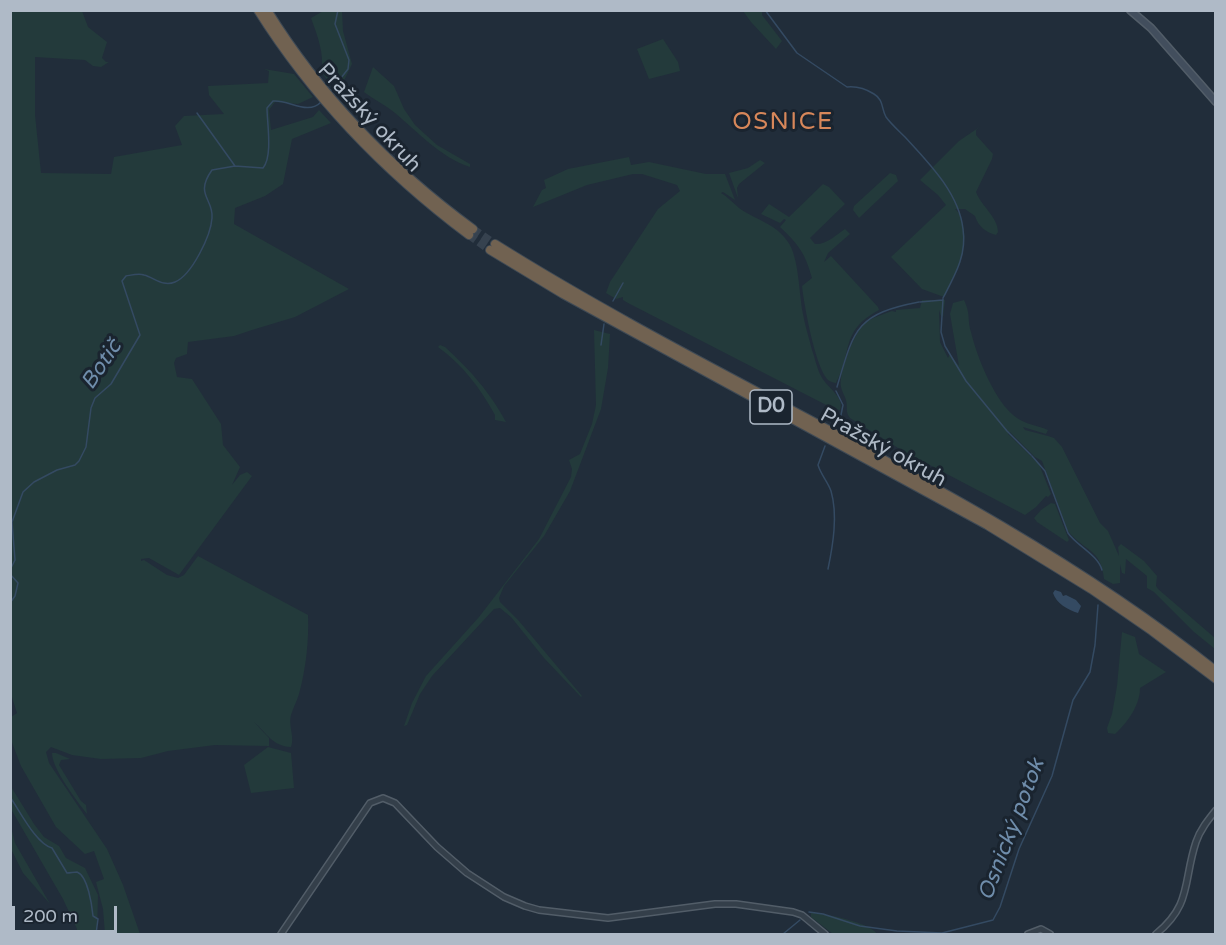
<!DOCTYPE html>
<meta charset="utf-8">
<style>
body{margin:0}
#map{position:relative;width:1226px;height:945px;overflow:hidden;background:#212d3a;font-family:"Varela Round",sans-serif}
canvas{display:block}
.frame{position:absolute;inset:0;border:12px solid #afbac7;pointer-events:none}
.scale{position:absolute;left:12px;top:906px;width:105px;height:27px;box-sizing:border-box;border:3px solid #afbac7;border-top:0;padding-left:8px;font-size:18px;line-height:21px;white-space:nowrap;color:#afbac7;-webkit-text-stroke:4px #1a242f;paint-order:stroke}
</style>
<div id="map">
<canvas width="1226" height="945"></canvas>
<div class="frame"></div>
<div class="scale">200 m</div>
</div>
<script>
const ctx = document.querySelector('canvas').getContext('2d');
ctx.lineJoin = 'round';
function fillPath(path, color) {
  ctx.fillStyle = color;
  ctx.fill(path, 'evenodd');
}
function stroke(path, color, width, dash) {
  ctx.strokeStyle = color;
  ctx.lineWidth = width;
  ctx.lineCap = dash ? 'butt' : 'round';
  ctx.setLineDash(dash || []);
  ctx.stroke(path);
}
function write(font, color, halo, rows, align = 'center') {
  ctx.font = font + ' "Varela Round",sans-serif';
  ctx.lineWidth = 6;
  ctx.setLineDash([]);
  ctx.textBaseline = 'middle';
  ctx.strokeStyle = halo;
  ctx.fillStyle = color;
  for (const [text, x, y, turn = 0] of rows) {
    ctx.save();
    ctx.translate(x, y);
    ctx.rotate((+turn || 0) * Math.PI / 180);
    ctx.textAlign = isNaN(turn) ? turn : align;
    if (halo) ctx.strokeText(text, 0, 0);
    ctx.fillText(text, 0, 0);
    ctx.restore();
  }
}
fillPath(new Path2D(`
 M11,10l71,1 6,16 19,15 -5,16 4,4h3l-8,5 -8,-1 -8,-6 -50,-3v58l6,58 70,1 3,-17 68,-12 -7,-19 9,-10 40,-2 -15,-19 -1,-9 60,-3 1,-12 -5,-2 30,5 19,23 -15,7 -23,-2 -6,8 2,20 42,-13 6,-7 12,13 -39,16 -9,45 -18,12 -30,12 -1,16 115,65 -54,28 -43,13 -18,6 -46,6 -1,12 -11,4 -2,5 3,14 15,2 29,45 2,21 17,22 -8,18 8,-10 7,-3 5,4 -73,99 -30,-17 -8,1v2l3,-1 23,15 11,3 6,-3 14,-19 110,59c1,26 -2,53 -9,79 -2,7 -6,14 -8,21 -3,11 4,22 0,32 -19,-1 -23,-13 -37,-25l15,16v8l-54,-1 -47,6 -27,7 -40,1 -29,-4 -21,-8 -5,5 3,11 58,86 16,36 17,49h-35l-2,-25 -7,-27 8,-3 -10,-28 -9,3 -29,-27 -35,-61 -10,-26v-23l6,-4 -7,-22z
 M325,10l17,1 1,20 9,33 -14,29 -17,-21c4,-18 -4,-37 -10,-54z
 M743,11h19v4l20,26 -6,8 -25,-27z
 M663,39l15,23 2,9 -31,8 -12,-30z
 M373,67l21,19 10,23 11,16 22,20 33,19v3c-30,-10 -51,-34 -75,-54 -9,-8 -21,-13 -31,-21z
 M981,126l-5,4v5l17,19 -1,5 -16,33c5,14 22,25 22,40l-2,3c-11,-3 -18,-9 -21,-19l-10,-7h-10c5,4 6,10 8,16 6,27 -8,50 -19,72l-22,-8 -31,-32 55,-52 -8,-10 -18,-15 39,-39z
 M629,157l2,8 18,-3 57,12h19l10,26 -12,-8 -2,1c7,4 12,10 18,15 17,12 36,15 49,34 11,15 11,52 15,72 2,12 6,24 9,36 3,8 5,19 9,26 6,12 24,21 19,34l-6,-1 -206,-106 -5,-3v-3l-7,2 -10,-6 4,-11 48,-73 22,-18 -3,-6 -35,-11h-9l-46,11 -54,22 9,-17 4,-2 -2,-8 24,-11z
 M760,160l5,3 -26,21 -2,4 1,10 -9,-25 19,-5z
 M890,173l6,2 2,6 -39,37 -6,-8 1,-4z
 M823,184l6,3 16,17 -35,34 5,6c11,1 21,-9 30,-15l5,5 -22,19 -4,9 7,-6 47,51 1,3c-39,21 -26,41 -43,73 -4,-1 -6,-1 -9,-4 -12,-14 -23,-74 -25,-93l10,-8c-7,-25 -13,-33 -32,-51l6,-7 -2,-1 -4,4 -19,-9 8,-10 20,13z
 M922,300h23l-2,17 -2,-1 -2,-6 1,32 8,16 2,-4 9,12 -9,-52 3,-11 11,-3c7,15 3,19 7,32 6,25 24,71 46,86 8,6 22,8 31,12l-2,4 -23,-7 2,3 23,6 6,2 8,9 38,76 8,8 11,25 -1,-9 3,-3 23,17 13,15 -1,10 2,3 57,49v11l-21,-17 -40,-40 -7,-4v-12l-21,-17 -1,15 -3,-1 -2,-9v19l-7,1 -9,-5c-3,-31 -19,-27 -36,-48l-26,-70 -7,-4 -25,-25 -2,2 31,30 12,30 -3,3 -2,-1 -10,11 -11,8 -122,-64 -53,-33c-5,-6 -2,-10 -4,-18 -1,-4 -4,-8 -5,-13 -3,-13 14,-57 25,-65 8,-5 18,-8 26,-11l4,1v-2l24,-2z
 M594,330l16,4 -2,34 -7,41 -31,82 -26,45 -40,50 -5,12 1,4 19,19 63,75 -1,1 -37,-39 -33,-41 -11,-9 -6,1 -62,67 -12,18 -13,31 -3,1 8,-23 14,-27 53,-59 60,-78 32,-62 1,-8 -3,-9 11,-6 12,-30 4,-19z
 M440,345l5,2c26,24 44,44 61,75l-11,-2v-5c-15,-27 -32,-50 -57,-68z
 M1051,503l4,1 14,36 -2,2 -30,-20 -3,-4 7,-8z
 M1122,632l13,5 4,17 27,18 -26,16c0,17 -12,34 -25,46l-7,-1 -1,-5 5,-14 5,-28z
 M268,747l23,6 3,35 -43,5 -7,-28z
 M52,753h4l14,6 -9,1 -2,5 22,36 5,4 1,9c-10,-13 -35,-45 -35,-61z
 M10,785l24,39 10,13 15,9 7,12 19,10 13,27 -1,39h-21l1,-5 -14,-30 -52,-90z
 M11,827l4,16 35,61 -27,-31 -12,-24z
 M811,913c14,0 60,10 66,21h-44l-22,-17z`), '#233a3b');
fillPath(new Path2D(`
 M1055,590l6,2 2,4 3,-1 10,5 5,6 -3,7c-10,-3 -22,-10 -25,-20z`), '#344a62');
stroke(new Path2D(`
 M765,10l32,43 50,34c10,-1 19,2 27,7 10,6 7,14 12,23 5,7 13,14 19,20 23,25 54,56 58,92 4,26 -8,46 -20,69
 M330,92l18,-23 1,-9 -14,-36 3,-14
 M197,113l38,53
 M943,299l-2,33 4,14 21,35 41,50 24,24
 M613,301l10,-18
 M920,302l23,-2
 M601,345l3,-21
 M837,387c17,-58 19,-73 82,-85
 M836,391l7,14 -2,10
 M825,446l-7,19c3,10 10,17 13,26 7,24 2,54 -3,78
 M1032,456l13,15 23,62c9,13 30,22 34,37
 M10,570l5,-10 -3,-38 11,-30 11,-10 23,-12 18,-5 4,-4 7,-14 5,-39 4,-10 16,-14 29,-49 -18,-54 4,-5c6,-1 13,-3 18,-1 11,3 19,12 31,7 17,-7 36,-47 37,-64 2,-19 -18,-23 0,-48l23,-4 28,2c10,-12 4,-45 4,-60l6,-7c15,-2 35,15 48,1
 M10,574l8,9 -3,13 -5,7
 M10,797c10,14 26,47 42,51l15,25c3,0 7,-1 10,-1 11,4 15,34 16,44l5,3 -2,15
 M809,912l14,2 37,12 37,5 45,2 51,-13 7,-13 19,-58 33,-73 21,-76 17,-28 5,-27 3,-40
 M783,934l17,-14`), '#344a62', 1.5);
stroke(new Path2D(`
 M473,229l22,15
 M469,235l21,15`), '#36424f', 8, [8, 4]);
const tertiary = new Path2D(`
 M281,934l89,-131 13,-5 12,5 42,44 30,26 37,24 21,9 14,4 69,8 107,-14h21l57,8 9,3 23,19
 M1028,934l13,-5 9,5
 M1156,934c36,-29 27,-53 40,-92 4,-12 12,-22 20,-32`);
const secondary = new Path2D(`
 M1130,10l21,18 65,74`);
const motorway = new Path2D(`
 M258,10c56,89 127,162 211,225
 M267,10c54,87 124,159 206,219
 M495,244c236,148 501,252 721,427
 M490,250l73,44 424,231 104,64 61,42 64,48`);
stroke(tertiary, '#525d68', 8);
stroke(secondary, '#525d68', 9);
stroke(motorway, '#3f4a55', 10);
stroke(tertiary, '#343f4a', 5);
stroke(secondary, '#424e5d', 6);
stroke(motorway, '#716251', 8);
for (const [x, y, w] of [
 [771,407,42]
]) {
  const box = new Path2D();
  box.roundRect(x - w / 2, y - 17, w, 34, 4.5);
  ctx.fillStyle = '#1a242f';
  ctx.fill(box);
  stroke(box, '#afbac7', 1.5);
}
write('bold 20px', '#afbac7', null, [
 ["D0",771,407]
]);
write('21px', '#afbac7', '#1a242f', [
 ["Pražský okruh",369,118,47],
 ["Pražský okruh",883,448,29]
]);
write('italic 22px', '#6f8dab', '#1a242f', [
 ["Botič",102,365,-56],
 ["Osnický potok",1012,830,-69]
]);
ctx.letterSpacing = '1.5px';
write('24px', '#d7875a', '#1a242f', [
 ["OSNICE",783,123]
]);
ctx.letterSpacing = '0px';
</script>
